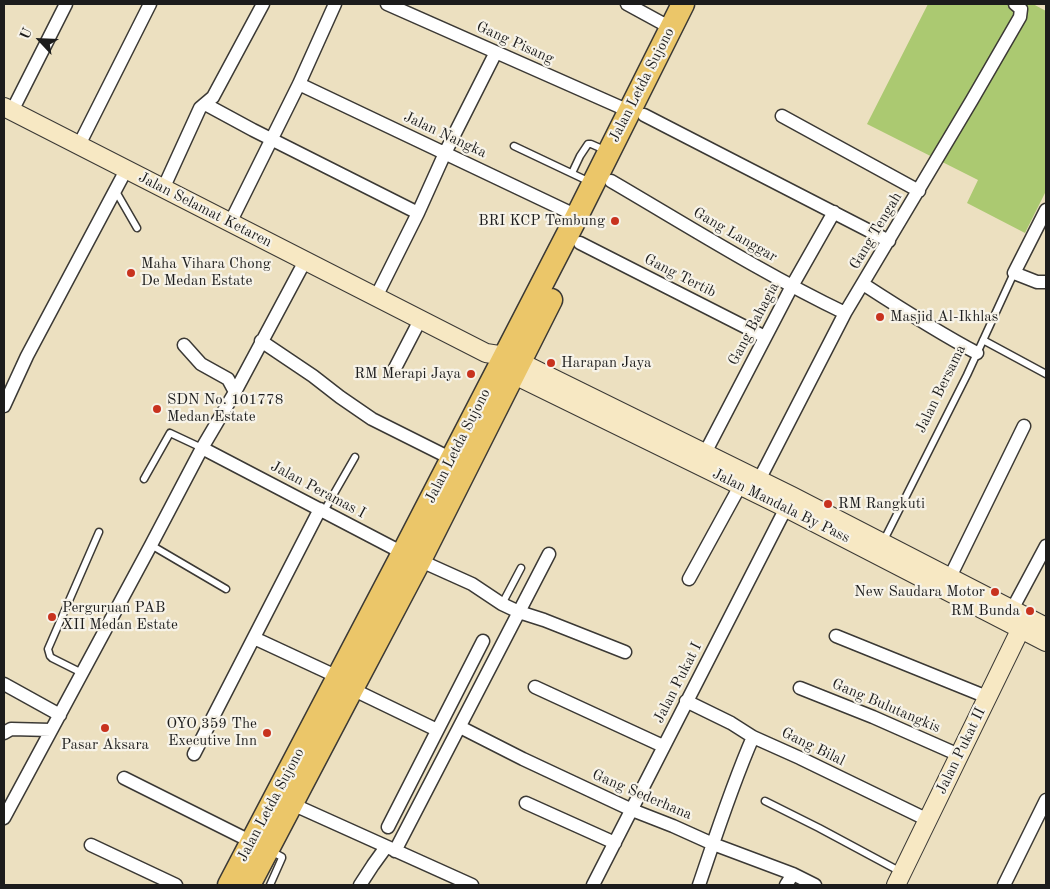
<!DOCTYPE html>
<style>
body{margin:0}
#map{position:relative;width:1050px;height:889px;overflow:hidden;background:#ece0c0;font-family:"Old Standard TT",serif}
canvas{display:block}
.frame{position:absolute;inset:0;border:5px solid #1c1c1c;pointer-events:none}
.north{position:absolute;left:15px;top:15px;width:50px;height:50px;-webkit-text-stroke:4px #f7f3e8;paint-order:stroke;rotate:295deg;font-size:14px;font-weight:700;line-height:20px;text-align:center;color:#1c1c1c}
.north::after{content:'';display:block;margin:auto;width:18px;height:22px;background:#1c1c1c;clip-path:polygon(50% 0,100% 100%,50% 72%,0 100%)}
</style>
<div id="map">
<canvas width="1050" height="889"></canvas>
<div class="frame"></div>
<div class="north">U</div>
</div>
<script>
const ctx = document.querySelector('canvas').getContext('2d');
ctx.lineJoin = 'round';
function fillPath(path, color) {
  ctx.fillStyle = color;
  ctx.fill(path, 'evenodd');
}
function stroke(path, color, width, dash) {
  ctx.strokeStyle = color;
  ctx.lineWidth = width;
  ctx.lineCap = dash ? 'butt' : 'round';
  ctx.setLineDash(dash || []);
  ctx.stroke(path);
}
function write(font, color, halo, rows, align = 'center') {
  ctx.font = font + ' "Old Standard TT",serif';
  ctx.lineWidth = 4.5;
  ctx.setLineDash([]);
  ctx.textBaseline = 'middle';
  ctx.strokeStyle = halo;
  ctx.fillStyle = color;
  for (const [text, x, y, turn = 0] of rows) {
    ctx.save();
    ctx.translate(x, y);
    ctx.rotate((+turn || 0) * Math.PI / 180);
    ctx.textAlign = isNaN(turn) ? turn : align;
    if (halo) ctx.strokeText(text, 0, 0);
    ctx.fillText(text, 0, 0);
    ctx.restore();
  }
}
fillPath(new Path2D(`
 M928,4h81l14,7 4,-7h6l13,7v180l-21,42 -58,-30 11,-23 -111,-56z`), '#abc971');
const lane = new Path2D(`
 M514,146l76,36
 M572,173l8,-17 8,-12h3l16,7
 M115,192l3,3 19,33
 M983,340l63,34
 M144,479l26,-46 32,15
 M324,511l31,-54
 M883,542l84,-167 47,-102
 M151,545l75,44
 M502,604l19,-36
 M82,673l-30,-15 -2,-2 -2,-7 51,-117
 M765,801l54,27 82,44
 M270,885l12,-27v-1l-11,-6`);
const street = new Path2D(`
 M387,4l242,107
 M627,4l44,24
 M299,84l278,132
 M205,104l48,26 165,83
 M12,111l54,-107
 M644,115l245,126
 M782,116l137,75
 M79,145l71,-141
 M611,181c77,45 153,93 234,132
 M163,189l37,-81 13,-11 50,-93
 M1046,210l-32,63 23,9h9
 M230,223l69,-139 36,-80
 M580,243l185,94
 M863,284c37,24 74,48 114,69
 M376,297l42,-84 27,-60 51,-101
 M261,341l52,35 27,21 32,22 80,40
 M184,345l17,19 27,15 7,13
 M393,372l27,-52
 M4,406l23,-50 99,-186
 M202,448l201,105 69,31 30,20 17,8 25,8 81,32
 M705,453l87,-167 42,-74
 M759,480l86,-167 127,-213 48,-83 1,-8 -6,-5
 M950,577l74,-151
 M689,579l51,-93
 M1008,617l38,-71
 M836,636l151,61
 M254,638l84,39
 M4,684l56,31
 M535,687l128,59
 M800,688l73,29 86,38
 M352,689l85,41
 M686,701l45,22 22,14 47,21 128,62
 M460,727l63,32 109,51 41,16 40,18 80,30 22,11
 M4,733l7,-4 40,1
 M194,754l126,-245
 M124,778l132,66
 M526,803l89,40
 M292,804l180,81
 M4,818l147,-273 51,-97 33,-56 70,-131
 M388,827l95,-186
 M91,845l85,40
 M395,851l154,-297
 M360,885l13,-20 13,-18
 M593,885l197,-385
 M699,885c17,-50 33,-100 54,-148
 M786,885l7,-11
 M1004,885l42,-85`);
const secondary = new Path2D(`
 M4,107l482,246 19,3 15,6 272,134 254,131
 M502,369l284,139 260,134
 M896,885l130,-267`);
const highway = new Path2D(`
 M229,885l174,-332 174,-337 106,-212
 M249,885l103,-196 68,-129 131,-260`);
stroke(lane, '#3b3935', 9);
stroke(street, '#3b3935', 15);
stroke(secondary, '#3b3935', 20);
stroke(highway, '#3b3935', 25);
stroke(lane, '#fff', 6);
stroke(street, '#fff', 12);
stroke(secondary, '#f7e8c3', 18);
stroke(highway, '#ebc669', 22);
for (const [x, y, r, color] of [
 [615,221,5,"#c8321e"],
 [131,273,5,"#c8321e"],
 [880,317,5,"#c8321e"],
 [551,363,5,"#c8321e"],
 [471,374,5,"#c8321e"],
 [157,409,5,"#c8321e"],
 [828,504,5,"#c8321e"],
 [995,592,5,"#c8321e"],
 [1030,611,5,"#c8321e"],
 [52,617,5,"#c8321e"],
 [105,728,5,"#c8321e"],
 [267,733,5,"#c8321e"]
]) {
  const dot = new Path2D();
  dot.arc(x, y, r, 0, 2 * Math.PI);
  ctx.fillStyle = color;
  ctx.fill(dot);
  stroke(dot, '#f7f3e8', 2);
}
write('15px', '#1c1c1c', '#f7f3e8', [
 ["Gang Pisang",515,43,24],
 ["Jalan Letda Sujono",642,85,-63],
 ["Jalan Nangka",445,135,25],
 ["Jalan Selamat Ketaren",205,210,27],
 ["Gang Tengah",876,231,-59],
 ["Gang Langgar",735,235,30],
 ["Gang Tertib",680,276,27],
 ["Gang Bahagia",754,324,-62],
 ["Jalan Bersama",941,389,-64],
 ["Jalan Letda Sujono",458,446,-63],
 ["Jalan Peramas I",318,490,28],
 ["Jalan Mandala By Pass",781,506,26],
 ["Jalan Pukat I",678,683,-63],
 ["Gang Bulutangkis",886,706,23],
 ["Gang Bilal",813,747,26],
 ["Jalan Pukat II",961,751,-64],
 ["Gang Sederhana",642,795,23],
 ["Jalan Letda Sujono",271,805,-62]
]);
write('15px', '#1c1c1c', '#f7f3e8', [
 ["BRI KCP Tembung",605,221,"right"],
 ["Maha Vihara Chong",141,264],
 ["De Medan Estate",141,281],
 ["Masjid Al-Ikhlas",890,317],
 ["Harapan Jaya",561,363],
 ["RM Merapi Jaya",461,374,"right"],
 ["SDN No. 101778",167,400],
 ["Medan Estate",167,417],
 ["RM Rangkuti",838,504],
 ["New Saudara Motor",985,592,"right"],
 ["Perguruan PAB",62,608],
 ["XII Medan Estate",62,625],
 ["RM Bunda",1020,611,"right"],
 ["OYO 359 The",257,724,"right"],
 ["Executive Inn",257,741,"right"],
 ["Pasar Aksara",105,745,"center"]
], 'left');
</script>
